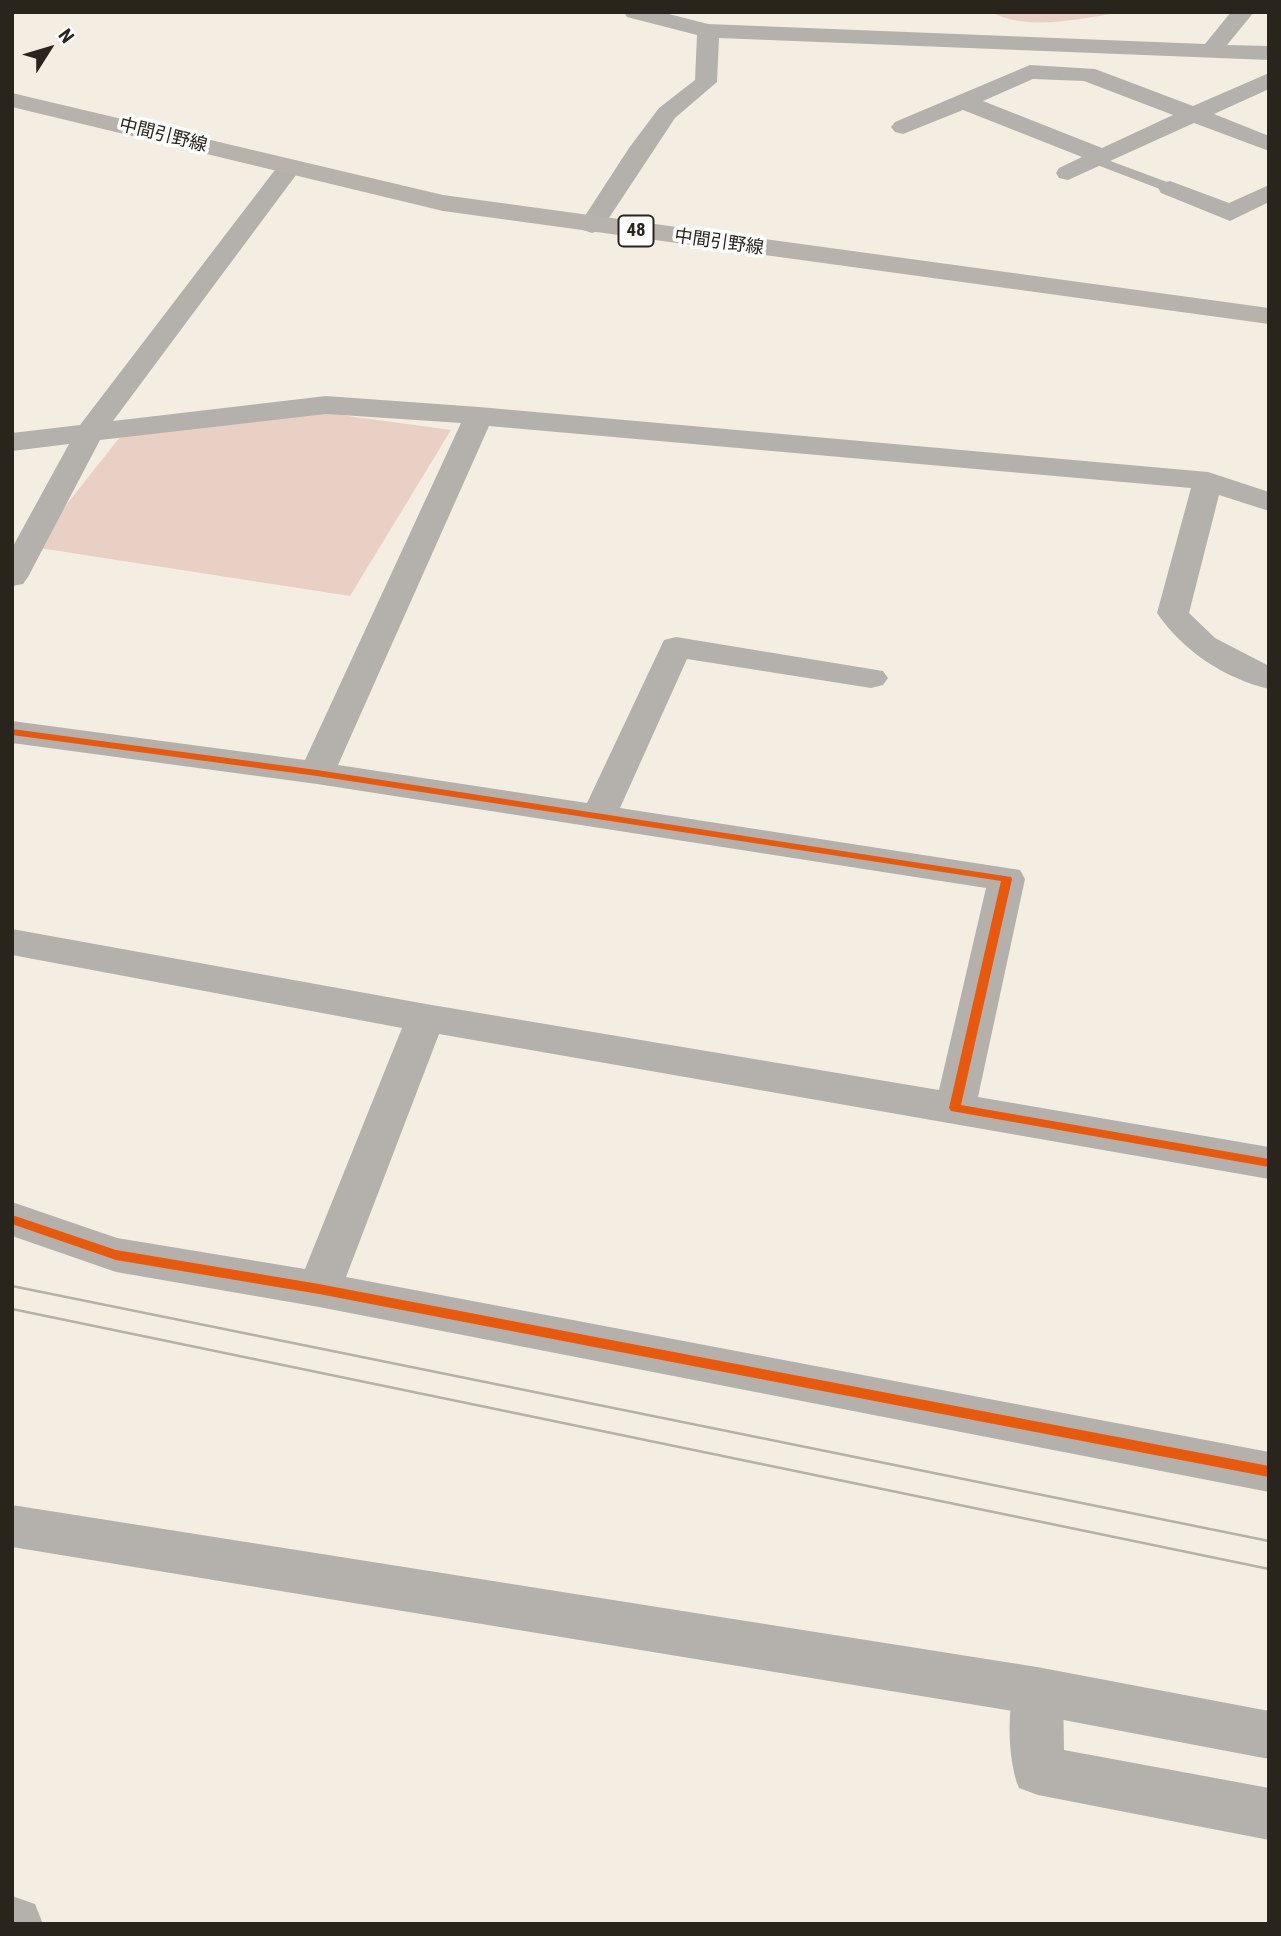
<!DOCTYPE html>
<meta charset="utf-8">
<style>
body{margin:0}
#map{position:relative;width:1281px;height:1936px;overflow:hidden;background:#f4ede2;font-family:"Roboto Condensed",sans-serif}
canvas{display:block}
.frame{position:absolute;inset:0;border:14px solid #29251d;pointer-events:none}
.north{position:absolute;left:14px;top:14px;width:70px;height:70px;-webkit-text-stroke:5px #fff;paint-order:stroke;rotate:53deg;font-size:19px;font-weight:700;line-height:28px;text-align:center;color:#29251d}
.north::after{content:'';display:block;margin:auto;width:24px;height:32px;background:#29251d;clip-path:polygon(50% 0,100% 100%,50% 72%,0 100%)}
</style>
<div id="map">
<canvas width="1281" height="1936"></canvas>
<div class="frame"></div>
<div class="north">N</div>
</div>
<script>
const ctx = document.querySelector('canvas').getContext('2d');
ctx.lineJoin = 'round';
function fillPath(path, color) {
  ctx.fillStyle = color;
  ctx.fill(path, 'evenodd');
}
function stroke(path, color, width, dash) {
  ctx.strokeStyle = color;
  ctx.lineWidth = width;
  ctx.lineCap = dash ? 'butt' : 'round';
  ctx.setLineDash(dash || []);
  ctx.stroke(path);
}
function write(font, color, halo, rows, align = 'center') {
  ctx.font = font + ' "Roboto Condensed","Noto Sans JP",sans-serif';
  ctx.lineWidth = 7;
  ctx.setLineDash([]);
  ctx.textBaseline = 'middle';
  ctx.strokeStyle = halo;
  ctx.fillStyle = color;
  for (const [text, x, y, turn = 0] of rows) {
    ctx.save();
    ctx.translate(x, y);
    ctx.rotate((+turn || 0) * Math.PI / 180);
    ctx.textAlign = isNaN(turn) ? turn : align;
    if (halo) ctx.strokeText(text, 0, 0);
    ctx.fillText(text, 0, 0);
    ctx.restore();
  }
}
fillPath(new Path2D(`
 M991,12h134c-43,5 -93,21 -134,0z
 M319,412l132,18 -101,166 -317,-49 87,-110z`), '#e9cfc4');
fillPath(new Path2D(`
 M1097,156l78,29 2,3 -7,4 -5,-1 -73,-28 -2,-3z`), '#b4b1ac');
fillPath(new Path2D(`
 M624,12h37l47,12 497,20 26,-32h23l-27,33 42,1v14l-550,-22 -2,44 -42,36 -74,112 -9,3 -9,-3 -4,-5 50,-77 30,-40 36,-28 2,-45 -70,-18z
 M1030,65l65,4 98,37 76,-33v16l-55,25 55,22v15l-75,-28 -126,57 -9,-2 -3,-5 3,-5 23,-11 -119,-47 -60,24 -8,-2 -4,-5 4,-5zM1033,79l51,2 89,34 -71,33 -119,-47z
 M290,160l9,2 3,5 -189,254 213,-25 153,11 729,65 61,20v19l-50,-16 -30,118 26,25 54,28v23c-45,-11 -86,-38 -112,-76l34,-125 -702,-62 -151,339 249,38 77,-163 12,-3 207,34 5,7 -5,7 -12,3 -184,-29 -67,149 400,62 5,9 -47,218 291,50v32l-830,-145 -93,243 923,175v40l-950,-185 -203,-35 -104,-36v-34l105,36 188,31 97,-241 -390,-73v-26l414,75 513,86 47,-202 -669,-104 -305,-41v-22l293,39 156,-337 -135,-9 -226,26 -72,137 -5,7 -11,2v-38l57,-104 -57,7v-18l68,-8 201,-263z
 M1170,181l59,22 40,-18v17l-39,19 -69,-28 -3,-5 3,-5z
 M1037,1667l18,7 8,17 1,59 205,38v52l-231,-45 -19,-7c-12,-29 -13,-86 0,-114z
 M12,1896l23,8 8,20h-31z`), '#b4b1ac');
fillPath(new Path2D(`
 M12,1505l1025,162 232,44v48l-232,-44 -1025,-168z`), '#b4b1ac');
fillPath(new Path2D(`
 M12,93l431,102 826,113v16l-826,-113 -431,-104z`), '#b8b2ac');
stroke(new Path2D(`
 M12,1286l1257,255
 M12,1309l1257,260`), '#b4b1a9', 2.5);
fillPath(new Path2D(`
 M12,729l305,41 694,107 1,2 -51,226 308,54v8l-318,-56 -2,-3 52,-227 -684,-105 -305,-41z
 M12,1215l104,35 203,34 950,182v11l-950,-183 -203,-34 -104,-36z`), '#e8590c');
write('18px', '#29251d', '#fff', [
 ["中間引野線",163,136,14],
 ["中間引野線",719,243,8]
]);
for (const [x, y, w] of [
 [636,231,35]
]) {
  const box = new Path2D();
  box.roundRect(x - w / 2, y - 15.5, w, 31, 5);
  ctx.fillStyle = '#fff';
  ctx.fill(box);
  stroke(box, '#29251d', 2);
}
write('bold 19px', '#29251d', null, [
 ["48",636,231]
]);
</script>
